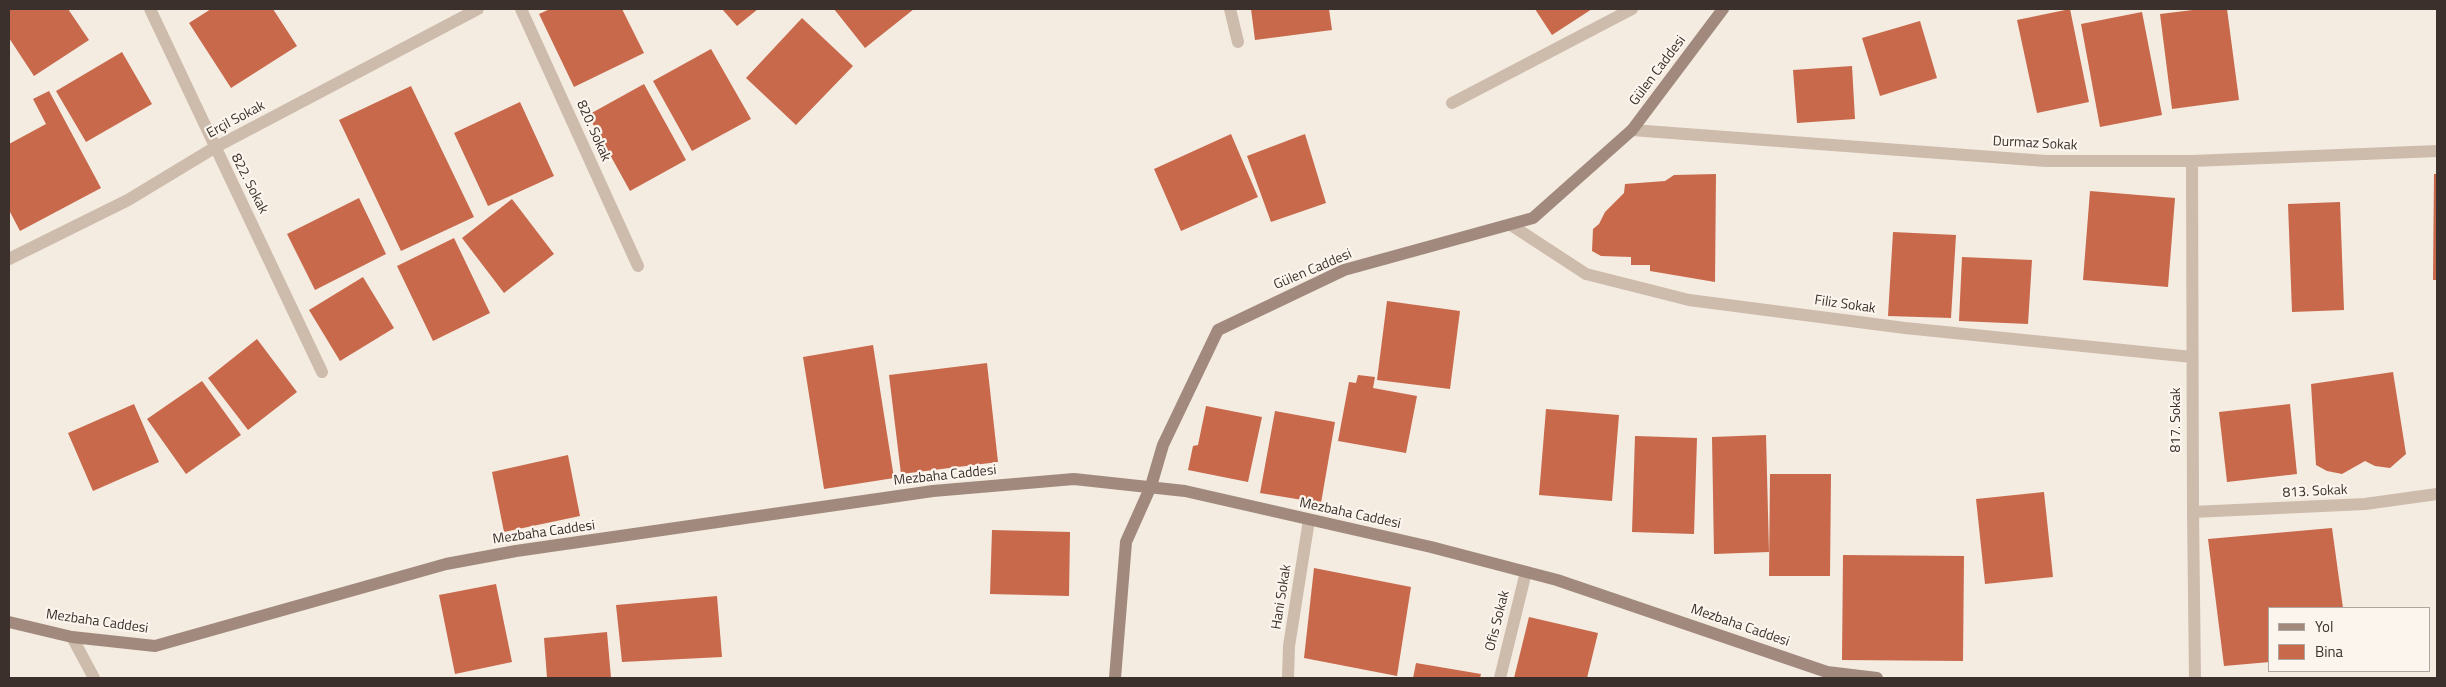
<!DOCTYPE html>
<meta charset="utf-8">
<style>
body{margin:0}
#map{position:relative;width:2446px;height:687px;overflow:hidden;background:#f4ebe1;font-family:"Titillium Web",sans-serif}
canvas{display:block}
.frame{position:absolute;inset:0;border:10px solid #3b302b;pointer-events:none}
.legend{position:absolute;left:2268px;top:607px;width:162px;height:65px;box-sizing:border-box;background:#fbf5ee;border:1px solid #aea6a0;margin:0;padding:6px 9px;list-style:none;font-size:15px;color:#3b302b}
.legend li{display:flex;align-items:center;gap:10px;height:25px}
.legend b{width:25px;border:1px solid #aea6a0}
</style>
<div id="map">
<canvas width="2446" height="687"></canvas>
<div class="frame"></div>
<ul class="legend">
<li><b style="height:6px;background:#a18a7d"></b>Yol</li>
<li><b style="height:14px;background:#c8694b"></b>Bina</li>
</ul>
</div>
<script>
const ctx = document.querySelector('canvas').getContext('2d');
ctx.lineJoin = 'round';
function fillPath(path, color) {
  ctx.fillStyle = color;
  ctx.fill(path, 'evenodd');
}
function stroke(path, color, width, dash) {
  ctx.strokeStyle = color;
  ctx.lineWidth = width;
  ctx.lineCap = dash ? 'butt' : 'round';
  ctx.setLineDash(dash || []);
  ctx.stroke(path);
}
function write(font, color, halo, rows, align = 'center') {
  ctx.font = font + ' "Titillium Web",sans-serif';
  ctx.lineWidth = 4.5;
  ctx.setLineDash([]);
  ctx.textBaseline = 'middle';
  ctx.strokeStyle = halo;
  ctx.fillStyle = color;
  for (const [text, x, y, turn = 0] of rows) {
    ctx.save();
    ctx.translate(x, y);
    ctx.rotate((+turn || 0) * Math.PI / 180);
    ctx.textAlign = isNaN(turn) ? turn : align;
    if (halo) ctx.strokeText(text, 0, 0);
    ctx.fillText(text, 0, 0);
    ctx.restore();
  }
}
fillPath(new Path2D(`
 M11,9h57l21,31 -55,36 -25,-38v-28z
 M211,9h62l24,37 -66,42 -42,-65z
 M550,9h72l22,44 -70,34 -35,-73z
 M722,9h36l-21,17z
 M834,9h80l-49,39z
 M1251,9h78l3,21 -77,10z
 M1535,9h57l-40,26z
 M2070,9l19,93 -52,11 -20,-93z
 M2201,9h26l12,91 -67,9 -12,-95z
 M2142,12l20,103 -62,12 -19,-103z
 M802,18l51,48 -57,59 -50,-47z
 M1920,21l17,57 -57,18 -18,-58z
 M711,49l40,70 -59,32 -39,-70z
 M122,52l30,52 -66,38 -30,-51z
 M1852,66l3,53 -58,4 -4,-53z
 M644,84l42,76 -56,31 -42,-76z
 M411,86l63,131 -73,34 -62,-131z
 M49,91l52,97 -81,43 -11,-21v-66l37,-20 -13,-25z
 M520,102l34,74 -66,30 -34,-73z
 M1231,134l27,63 -77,34 -27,-62z
 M1305,134l21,69 -55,19 -24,-66z
 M1716,174l-1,108 -65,-11v-6h-19v-8l-30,-1 -9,-5 1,-22 6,-5 6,-12 19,-19 1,-9 40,-3 9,-6z
 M2434,174h3v106h-4z
 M2090,191l85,7 -7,89 -85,-7z
 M359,198l27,56 -71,36 -28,-56z
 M512,199l42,55 -50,39 -42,-55z
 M2340,202l4,108 -52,2 -4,-108z
 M1893,232l63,3 -5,83 -63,-2z
 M454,238l36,75 -57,28 -36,-75z
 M1962,257l70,3 -4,64 -69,-3z
 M363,277l31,51 -54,33 -31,-51z
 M1387,301l73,10 -10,78 -73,-9z
 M257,339l40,53 -49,38 -40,-52z
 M873,345l21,133 -70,11 -21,-132z
 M987,363l11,99 -97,12 -12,-99z
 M2393,372l13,82 -16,14 -15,-2 -10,-5 -23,13 -15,-3 -11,-6 -5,-81z
 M1358,375l17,2 -2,11 44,8 -11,57 -68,-12 11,-59 7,1z
 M202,381l39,54 -55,39 -39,-55z
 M134,404l25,58 -66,29 -25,-58z
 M2290,404l7,70 -70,8 -8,-70z
 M1206,406l56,11 -14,65 -60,-12 5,-24 5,-1z
 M1546,409l73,6 -7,86 -73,-6z
 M1275,411l60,11 -14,81 -61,-10z
 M1766,435l3,117 -55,2 -2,-117z
 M1635,436l62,2 -3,96 -62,-2z
 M568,455l12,61 -76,16 -12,-60z
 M1770,474h61l-1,102h-61z
 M2044,492l9,85 -68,7 -9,-85z
 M2332,528l11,80h-73v54l-46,4 -16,-127z
 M992,530l78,2 -1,64 -79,-2z
 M1843,555l121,1 -1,105 -121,-1z
 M1314,568l97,19 -14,89 -93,-18z
 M496,584l16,78 -57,12 -16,-79z
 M717,596l5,61 -100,5 -6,-57z
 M1529,617l69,16 -11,45h-73z
 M607,632l4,46h-64l-3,-40z
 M1416,663l65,11 -1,4h-67z`), '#c8694b');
stroke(new Path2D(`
 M150,9l172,363
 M521,9l117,257
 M1230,9l8,33
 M1452,103l180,-94
 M1632,130l414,31h146l245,-10
 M2192,161l1,351 2,166
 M1511,225l75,49 103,26 216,28 287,29
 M9,259l119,-59 86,-52 264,-139
 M2193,512l172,-8 72,-10
 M72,637l22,41
 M1288,678l1,-32 20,-126
 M1500,678l26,-106`), '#cdbbac', 12);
stroke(new Path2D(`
 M9,622l63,15 83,9 291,-82 70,-13 417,-60 141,-12 111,12 246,56 126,33 270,92 50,6
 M1115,678l11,-136 25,-56 12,-41 55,-115 126,-60 189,-52 99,-88 91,-121`), '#a18a7d', 12);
write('14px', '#3b302b', '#fbf5ee', [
 ["Gülen Caddesi",1658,71,-53],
 ["Erçil Sokak",236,120,-28],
 ["820. Sokak",593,131,66],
 ["Durmaz Sokak",2035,144,3],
 ["822. Sokak",249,184,63],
 ["Gülen Caddesi",1313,270,-23],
 ["Filiz Sokak",1845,305,8],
 ["817. Sokak",2177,420,-90],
 ["Mezbaha Caddesi",945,476,-6],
 ["813. Sokak",2315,492,-3],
 ["Mezbaha Caddesi",1350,514,12],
 ["Mezbaha Caddesi",544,533,-8],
 ["Hani Sokak",1282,597,-81],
 ["Ofis Sokak",1498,621,-76],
 ["Mezbaha Caddesi",97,622,8],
 ["Mezbaha Caddesi",1740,626,19]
]);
</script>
